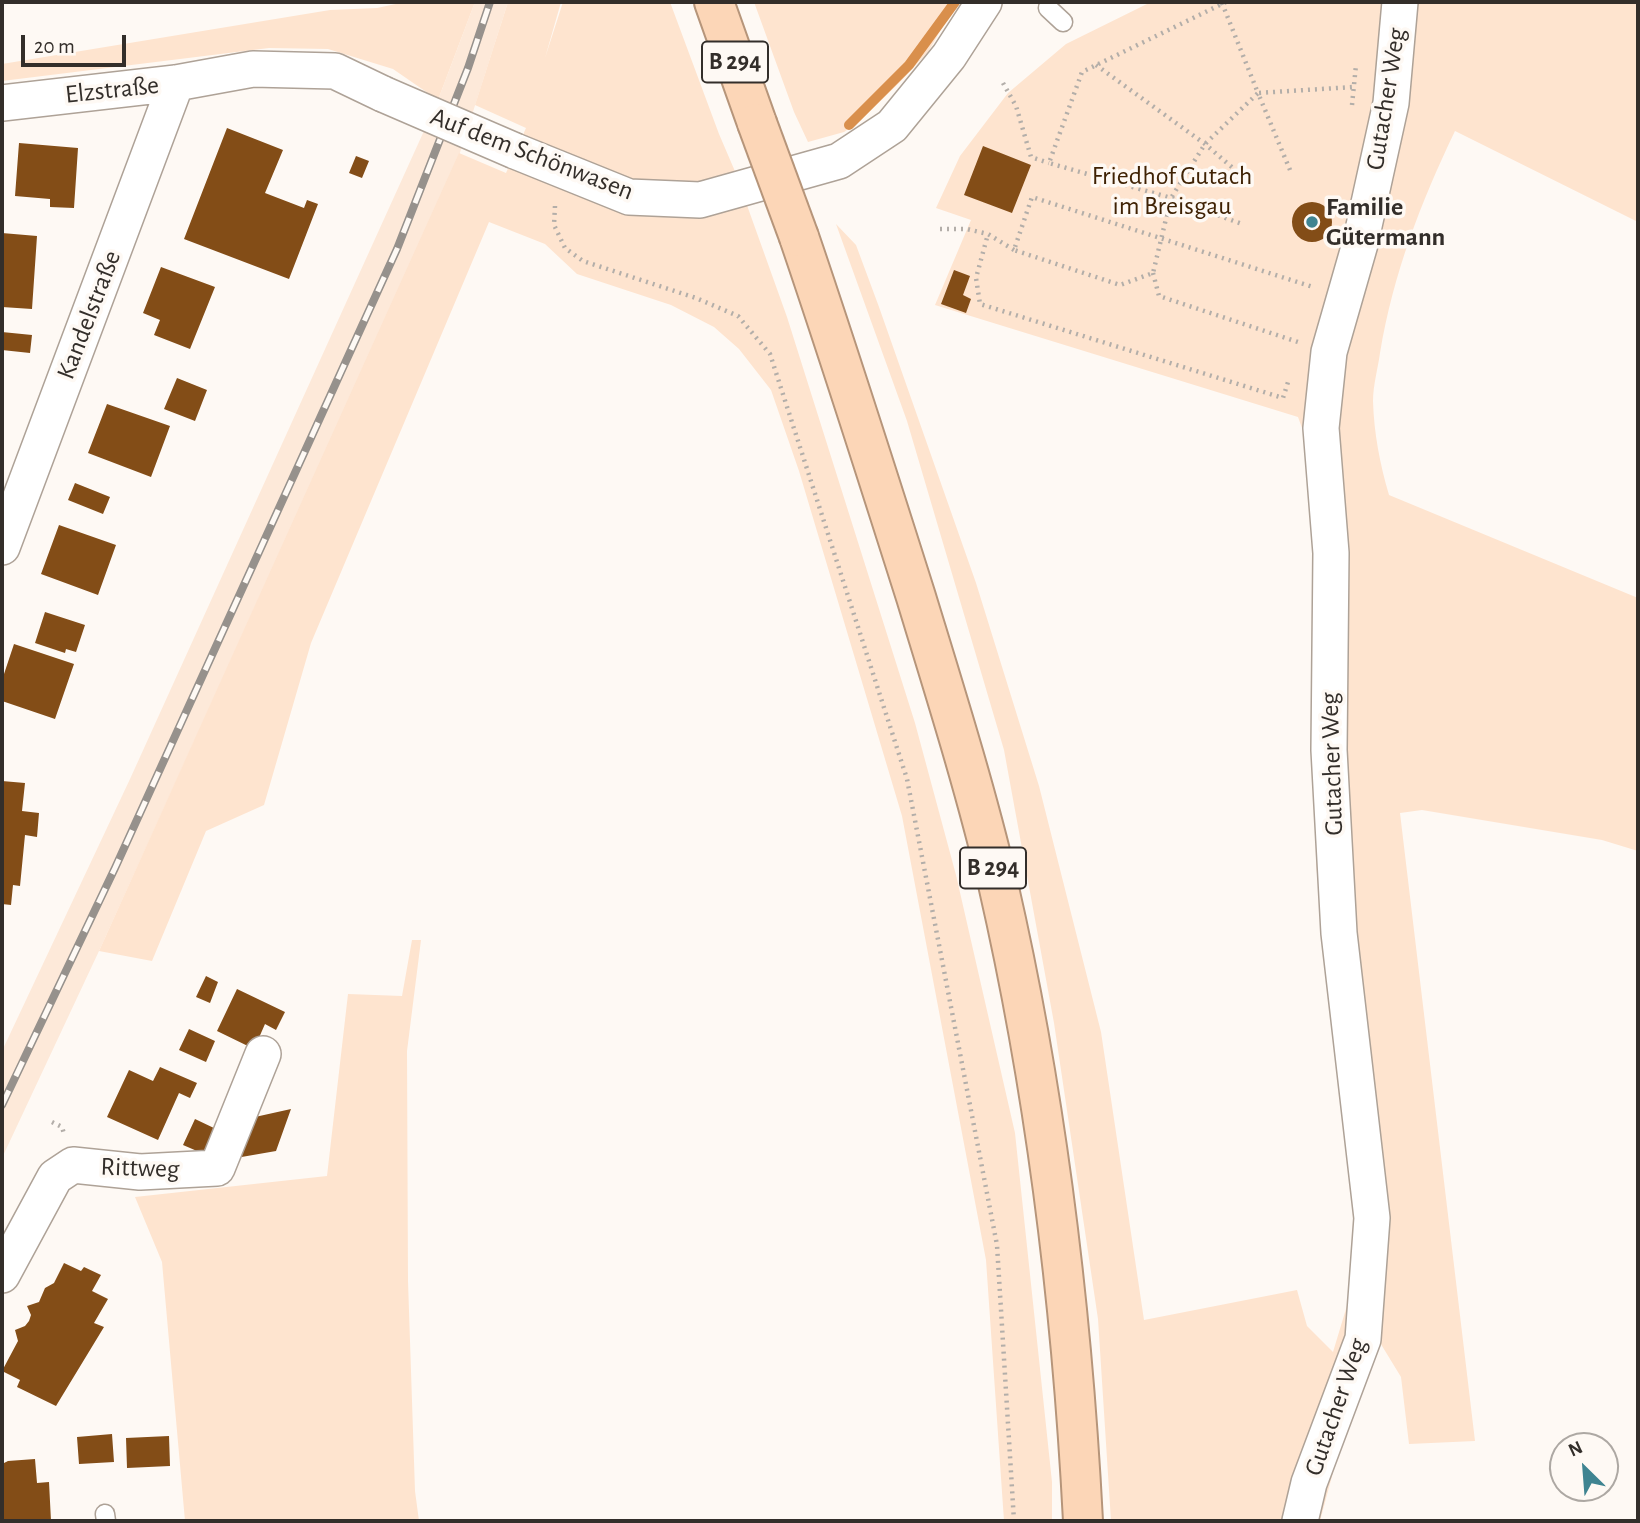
<!DOCTYPE html>
<meta charset="utf-8">
<style>
body{margin:0}
#map{position:relative;width:1640px;height:1523px;overflow:hidden;background:#fef9f4;font-family:"Alegreya Sans",sans-serif}
canvas{display:block}
.frame{position:absolute;inset:0;border:4px solid #332e2a;pointer-events:none}
.north{position:absolute;left:1549px;top:1432px;width:70px;height:70px;box-sizing:border-box;background:#fef9f4;border:2px solid #ada8a3;border-radius:50%;rotate:335deg;font-size:19px;font-weight:700;line-height:28px;text-align:center;color:#332e2a}
.north::after{content:'';display:block;margin:auto;width:24px;height:32px;background:#3f8491;clip-path:polygon(50% 0,100% 100%,50% 72%,0 100%)}
.scale{position:absolute;left:21px;top:35px;width:105px;height:32px;box-sizing:border-box;border:4px solid #332e2a;border-top:0;padding-left:9px;font-size:21px;line-height:24px;white-space:nowrap;color:#332e2a;-webkit-text-stroke:5px #fef9f4;paint-order:stroke}
</style>
<div id="map">
<canvas width="1640" height="1523"></canvas>
<div class="frame"></div>
<div class="north">N</div>
<div class="scale">20 m</div>
</div>
<script>
const ctx = document.querySelector('canvas').getContext('2d');
ctx.lineJoin = 'round';
function fillPath(path, color) {
  ctx.fillStyle = color;
  ctx.fill(path, 'evenodd');
}
function stroke(path, color, width, dash) {
  ctx.strokeStyle = color;
  ctx.lineWidth = width;
  ctx.lineCap = dash ? 'butt' : 'round';
  ctx.setLineDash(dash || []);
  ctx.stroke(path);
}
function write(font, color, halo, rows, align = 'center') {
  ctx.font = font + ' "Alegreya Sans",sans-serif';
  ctx.lineWidth = 7;
  ctx.setLineDash([]);
  ctx.textBaseline = 'middle';
  ctx.strokeStyle = halo;
  ctx.fillStyle = color;
  for (const [text, x, y, turn = 0] of rows) {
    ctx.save();
    ctx.translate(x, y);
    ctx.rotate((+turn || 0) * Math.PI / 180);
    ctx.textAlign = isNaN(turn) ? turn : align;
    if (halo) ctx.strokeText(text, 0, 0);
    ctx.fillText(text, 0, 0);
    ctx.restore();
  }
}
fillPath(new Path2D(`
 M475,2h33l-52,163 -357,786 -97,207v-107l128,-272 308,-679z`), '#fde9d9');
fillPath(new Path2D(`
 M405,2h70l-37,98 -45,-31 -65,-20 -59,-1 -267,33v-17l328,-54 47,-2z
 M508,2h53l-16,56 18,-56h107l49,132 15,35 53,148 128,406 41,152 59,258 37,349v39h-48l-18,-261 -84,-444 -103,-345 -28,-81 -32,-41 -25,-22 -43,-22 -94,-31 -32,-30 -56,-22 -178,421 -47,162 -58,26 -54,130 -53,-10 360,-798 47,20 20,-45 -51,-23z
 M754,2h203l-29,50 -29,31 -39,38 -16,11 -36,10 -14,-30z
 M1151,2h487v220l-183,-91c-34,71 -62,143 -75,222 -2,15 -7,32 -7,48 1,33 7,63 16,94l249,103v253l-36,-11 -180,-30 -22,3 75,628 -66,3 -8,-67 -22,-36 -32,79 -27,101h-209l-13,-202 -44,-296 -50,-273 -97,-329 -71,-197 20,21 23,62 97,276 63,203 62,246 43,288 153,-30 10,36 26,26 22,-73v-53l-20,-175 -19,-187 -1,-112 3,-191 -12,-122 -8,-22 -363,-112 36,-85 -35,-12 24,-52 48,-63 58,-49z
 M412,940h9l-14,111 1,230 7,210 4,30h-234l-23,-259 -27,-65 192,-21 21,-182 54,2z`), '#fee4cf');
stroke(new Path2D(`
 M849,125l60,-60 46,-63`), '#d98f4c', 10);
fillPath(new Path2D(`
 M227,128l56,22 -18,43 39,15 3,-8 11,4 -29,75 -105,-40z
 M19,143l59,5 -4,60 -24,-1v-8l-35,-3z
 M983,146l48,19 -19,48 -48,-18z
 M356,156l13,5 -7,17 -13,-5z
 M1292 222a20 20 0 1 1 40 0a20 20 0 1 1-40 0Z
 M2,233l35,3 -5,73 -30,-2z
 M161,267l54,20 -25,62 -36,-14 6,-15 -17,-7z
 M954,270l16,6 -7,19 8,4 -5,14 -25,-9z
 M2,332l30,3 -2,18 -28,-3z
 M177,378l30,12 -12,31 -31,-12z
 M107,404l63,22 -19,51 -63,-24z
 M75,483l35,14 -7,17 -35,-14z
 M59,525l57,20 -18,50 -57,-21z
 M45,612l40,13 -9,27 -10,-3 -1,4 -30,-10z
 M14,644l60,20 -19,55 -53,-18v-21z
 M2,781l23,2 -3,28 17,2 -2,24 -12,-2 -5,51 -7,-1 -2,20 -9,-1z
 M206,976l12,6 -8,21 -14,-6z
 M237,989l48,23 -9,18 -11,-6 -11,25 -37,-18z
 M189,1029l26,12 -9,21 -27,-12z
 M160,1067l37,16 -7,15 -11,-5 -21,47 -51,-23 22,-47 24,11z
 M291,1109l-15,42 -46,8 16,-40z
 M195,1119l21,10 -12,25 -21,-9z
 M64,1263l17,8 3,-4 17,8 -9,16 16,8 -14,24 10,4 -48,79 -39,-19 3,-7 -18,-9 16,-30 -3,-11 10,-4 4,-5 2,-6 -4,-9 12,-4 6,-14 9,-5z
 M112,1434l2,28 -35,2 -2,-27z
 M169,1436l1,30 -43,2 -1,-30z
 M35,1459l2,24 12,-1 2,39h-49v-57l6,-3z`), '#834d17');
const service = new Path2D(`
 M1048,8l15,14
 M105,1514l1,7`);
const minor = new Path2D(`
 M2,103l174,-20 77,-14 82,2 48,23
 M515,151l114,46 71,3 139,-39 53,-35 57,-70 35,-54
 M2,547l174,-464
 M2,1275l53,-98 18,-12 67,7 77,-4 46,-114
 M1300,1521l9,-38 54,-144 9,-121 -33,-285 -10,-183 2,-197 -10,-125 8,-76 31,-108 31,-141 9,-101`);
const trunk = new Path2D(`
 M714,2l43,121
 M799,237c41,120 79,240 117,360 29,95 59,190 82,287 48,209 74,423 85,637`);
stroke(service, '#aea297', 21);
stroke(minor, '#aea297', 38);
stroke(trunk, '#b6957a', 42);
stroke(new Path2D(`
 M1226,2l-144,70 -33,91 122,35 71,26
 M1222,3l36,90 95,-6
 M1096,65l109,79 29,25
 M1003,83l13,23 15,51 18,6
 M1352,105l4,-40
 M1290,170l-32,-77 -53,51 -34,54 -18,75 -33,12 -106,-35 18,-53 281,90
 M555,206l-1,19 11,23 18,13 113,37 42,18 32,38 137,425 90,466 17,276
 M940,229h27l21,5
 M1014,250l-26,-16 -12,44 4,26 303,94 5,-16
 M1153,273l6,23 139,46
 M52,1122l10,5 2,7`), '#b3aea9', 4.5, [2, 5]);
stroke(service, '#fff', 18);
stroke(minor, '#fff', 35);
stroke(trunk, '#fcd6b7', 38);
const rail = new Path2D(`
 M2,1105l113,-237 282,-619 71,-181 22,-66`);
stroke(rail, '#96918c', 8);
stroke(rail, '#fef9f4', 5, [16]);
const minorBridge = new Path2D(`
 M383,94l132,57`);
const trunkBridge = new Path2D(`
 M757,123l42,114`);
stroke(minorBridge, '#aea297', 38, []);
stroke(trunkBridge, '#b6957a', 42, []);
stroke(minorBridge, '#fff', 35);
stroke(trunkBridge, '#fcd6b7', 38);
for (const [x, y, r, color] of [
 [1312,222,7,"#3f8491"]
]) {
  const dot = new Path2D();
  dot.arc(x, y, r, 0, 2 * Math.PI);
  ctx.fillStyle = color;
  ctx.fill(dot);
  stroke(dot, '#fef9f4', 2.5);
}
for (const [x, y, w] of [
 [735,62,66],
 [993,868,66]
]) {
  const box = new Path2D();
  box.roundRect(x - w / 2, y - 20.5, w, 41, 5);
  ctx.fillStyle = '#fef9f4';
  ctx.fill(box);
  stroke(box, '#332e2a', 2);
}
write('bold 24px', '#332e2a', null, [
 ["B 294",735,62],
 ["B 294",993,868]
]);
write('26px', '#332e2a', '#fef9f4', [
 ["Elzstraße",112,90,-6],
 ["Gutacher Weg",1386,99,-81],
 ["Auf dem Schönwasen",532,154,21],
 ["Kandelstraße",89,315,-69],
 ["Gutacher Weg",1332,764,-92],
 ["Rittweg",140,1168,2],
 ["Gutacher Weg",1336,1407,-71]
]);
write('26px', '#3f2204', '#fef9f4', [
 ["Friedhof Gutach",1172,176],
 ["im Breisgau",1172,206]
]);
write('bold 26px', '#332e2a', '#fef9f4', [
 ["Familie",1326,207],
 ["Gütermann",1326,237]
], 'left');
</script>
